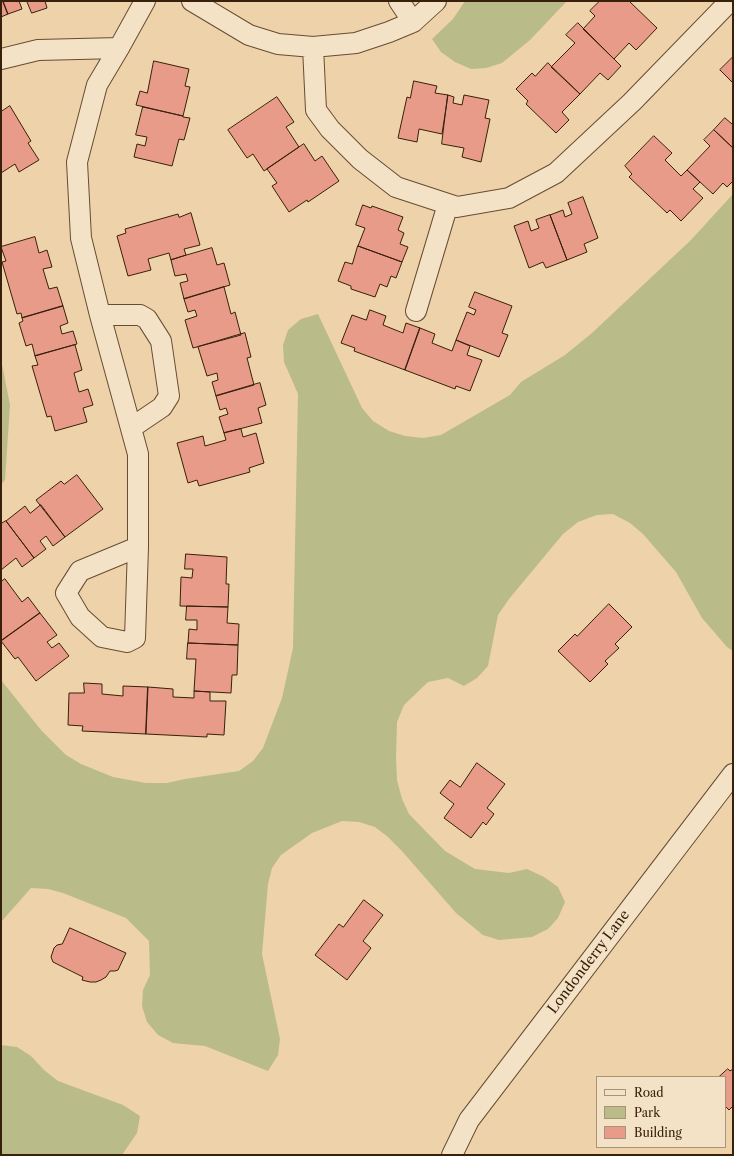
<!DOCTYPE html>
<style>
body{margin:0}
#map{position:relative;width:734px;height:1156px;overflow:hidden;background:#eed2a9;font-family:"Libre Caslon Text",serif}
canvas{display:block}
.frame{position:absolute;inset:0;border:2px solid #38200a;pointer-events:none}
.legend{position:absolute;left:596px;top:1076px;width:130px;height:72px;box-sizing:border-box;background:#f4e2c7;border:1px solid #a9947b;margin:0;padding:5px 7px;list-style:none;font-size:12px;color:#38200a}
.legend li{display:flex;align-items:center;gap:8px;height:20px}
.legend b{width:20px;border:1px solid #a9947b}
</style>
<div id="map">
<canvas width="734" height="1156"></canvas>
<div class="frame"></div>
<ul class="legend">
<li><b style="height:5px;background:#f4e2c7"></b>Road</li>
<li><b style="height:11px;background:#b9bc88"></b>Park</li>
<li><b style="height:11px;background:#e89b89"></b>Building</li>
</ul>
</div>
<script>
const ctx = document.querySelector('canvas').getContext('2d');
ctx.lineJoin = 'round';
function fillPath(path, color) {
  ctx.fillStyle = color;
  ctx.fill(path, 'evenodd');
}
function stroke(path, color, width, dash) {
  ctx.strokeStyle = color;
  ctx.lineWidth = width;
  ctx.lineCap = dash ? 'butt' : 'round';
  ctx.setLineDash(dash || []);
  ctx.stroke(path);
}
function write(font, color, halo, rows, align = 'center') {
  ctx.font = font + ' "Libre Caslon Text",serif';
  ctx.lineWidth = 3;
  ctx.setLineDash([]);
  ctx.textBaseline = 'middle';
  ctx.strokeStyle = halo;
  ctx.fillStyle = color;
  for (const [text, x, y, turn = 0] of rows) {
    ctx.save();
    ctx.translate(x, y);
    ctx.rotate((+turn || 0) * Math.PI / 180);
    ctx.textAlign = isNaN(turn) ? turn : align;
    if (halo) ctx.strokeText(text, 0, 0);
    ctx.fillText(text, 0, 0);
    ctx.restore();
  }
}
fillPath(new Path2D(`
 M465,1h102l-37,39 -28,23 -16,5 -15,1 -16,-7 -14,-10 -9,-13 21,-20z
 M733,194v457l-6,-4 -25,-29 -26,-46 -33,-38 -13,-11 -17,-9 -16,1 -19,7 -15,12 -54,65 -11,16 -10,51 -11,12 -13,8 -16,-8 -20,4 -24,23 -7,17 -1,36 1,22 5,19 7,15 36,37 30,18 34,4 18,-4 17,8 14,10 7,15 -7,16 -10,11 -16,8 -33,3 -16,-5 -27,-22 -55,-63 -13,-13 -13,-10 -16,-5 -17,-1 -30,12 -31,22 -9,13 -4,16 -6,70 18,85 -2,16 -10,16 -63,-25 -32,-3 -15,-8 -11,-13 -5,-16 1,-16 7,-15 -1,-34 -23,-23 -63,-25 -15,-4 -17,-1 -30,34v-242l40,50 25,25 15,9 32,13 33,6h21l18,-4 54,-8 14,-10 10,-13 19,-50 11,-50 5,-254 -14,-32 -1,-17 5,-15 13,-11 17,-5 44,94 11,13 16,10 16,5 18,2 18,-3 69,-40 11,-13 44,-27 27,-22 99,-93z
 M1,359l9,46 -5,75 -4,5z
 M1,1045l16,2 14,9 13,14 14,11 65,24 17,11 -3,17 -15,22h-121z`), '#b9bc88');
const building = new Path2D(`
 M1,1h2l5,13 -7,3z
 M3,1h16l3,8 -14,5z
 M27,1h18l2,7 -15,5z
 M600,1h29l28,27 -21,22 -7,-7 -15,16 -31,-30 12,-13 -5,-5z
 M578,23l43,43 -13,14 -8,-7 -20,21 -29,-27 24,-24 -9,-8z
 M733,57v26l-13,-13z
 M154,61l35,8 -4,17 5,1 -7,29 -47,-11 4,-14 7,2z
 M548,63l32,31 -18,18 7,8 -13,13 -30,-29 2,-3 -12,-12 16,-16 3,3z
 M414,81l23,5 -2,7 13,2 -6,39 -23,-5 -2,13 -19,-4 9,-41 3,1z
 M448,95l6,2 -1,6 9,2 2,-10 25,5 -4,18 5,1 -9,43 -19,-5 2,-9 -22,-4z
 M277,97l17,25 -8,5 13,20 -35,24 -11,-17 -6,4 -19,-28z
 M10,106l21,35 -3,2 11,17 -20,12 -4,-8 -14,9v-61z
 M143,107l40,9v1l7,1 -6,22 -5,-1 -7,27 -38,-9 3,-13 8,2 2,-9 -11,-2z
 M725,118l7,6 1,-1v25l-19,-18z
 M714,130l19,18v33l-6,6 -4,-4 -10,11 -26,-24 23,-24 -6,-6z
 M654,136l18,17 -7,7 16,16 6,-6 13,12 -7,7 10,9 -22,23 -11,-11 -3,3 -38,-36 3,-3 -7,-8z
 M304,144l11,17 7,-5 17,25 -31,21 -1,-2 -18,12 -17,-26 5,-3 -10,-14z
 M583,197l15,41 -14,6 3,8 -20,8 -17,-45 13,-5 2,7 7,-3 -4,-11z
 M363,205l8,3 1,-2 31,11 -5,13 6,3 -4,11 8,3 -6,15 -44,-16 7,-18 -9,-3z
 M191,213l9,32 -16,4 2,6 -15,5 -2,-7 -21,6 3,11 -23,6 -11,-40 9,-3 -1,-4 53,-15 1,3z
 M550,215l17,45 -21,8 -3,-6 -14,6 -15,-42 14,-5 3,10 8,-3 -3,-8z
 M35,237l4,16 8,-3 5,17 -9,2 6,20 8,-2 6,19 -41,12 -1,-5 -4,1 -15,-52 4,-1 -5,-14z
 M358,246l44,16 -6,16 -5,-2 -4,11 -7,-3 -5,13 -24,-8v-3l-13,-5 7,-19 7,2z
 M212,248l5,17 7,-2 6,22 -46,14 -4,-16 8,-2 -2,-7 -11,2 -4,-16z
 M224,287l7,27 4,-2 6,23 -48,13 -8,-28 12,-4 -2,-6 -7,2 -4,-13z
 M475,292l37,14 -10,27 6,2 -9,22 -43,-17 11,-28 7,3 2,-5 -7,-3z
 M63,306l5,17 -8,3 2,8 11,-3 4,13 -42,12 -3,-12 -6,2 -7,-23 4,-2 -1,-3z
 M370,310l16,6 -3,9 20,8 3,-10 14,5 -15,42 -51,-19 1,-3 -14,-5 11,-28 14,5z
 M420,328l15,6 -3,9 20,8 4,-11 14,6 -3,9 15,5 -12,31 -14,-5 -1,3 -50,-19z
 M245,333l6,24 -4,1 7,27 -38,11 -4,-14 6,-2 -1,-7 -10,3 -9,-29z
 M75,345l7,25 -8,3 5,19 9,-3 5,16 -10,3 4,14 -32,9 -4,-15 -4,1 -15,-51 6,-1 -3,-9z
 M260,383l6,22 -8,3 4,15 -38,10 -5,-16 9,-3 -2,-6 -6,2 -4,-14z
 M241,429l2,8 13,-4 8,30 -15,5 1,4 -51,14 -2,-6 -9,3 -11,-40 26,-7 2,10 21,-6 -2,-7z
 M77,475l26,34 -38,28 -29,-37 25,-19 3,3z
 M41,505l24,32 -12,9 -7,-10 -6,5 6,8 -12,9 -28,-37 19,-15 5,7z
 M6,521l28,37 -12,9 -6,-9 -15,12v-46z
 M186,554l41,3 -1,27h3l-1,23 -48,-1 1,-29 11,1 1,-9h-8z
 M5,579l17,23 6,-5 12,16 -39,28v-59z
 M609,604l23,23 -17,17 4,4 -14,13 3,3 -18,18 -32,-31 17,-17 2,2z
 M187,606l41,1 -1,16 12,1 -1,21 -50,-2 1,-14 8,1v-10h-11z
 M40,613l17,22 -10,7 5,6 7,-5 10,13 -33,25 -18,-24 -3,2 -14,-18z
 M188,643l50,2 -1,30h-5l-1,18 -37,-2 2,-32h-9z
 M84,683l18,1v10l21,2v-10l25,1 -2,47 -64,-3 1,-5 -15,-1 1,-32h15z
 M148,687l25,2v8l21,1v-7l16,1v9h16l-2,34 -17,-1v3l-61,-3z
 M477,763l28,21 -18,24 7,6 -8,11 -3,-3 -12,16 -27,-20 10,-14 -14,-11 10,-13 10,7z
 M364,900l19,15 -20,26 8,7 -24,32 -32,-25 24,-31 4,3z
 M70,928l56,25 -8,17 -3,1h-5l-4,6 -5,3 -5,2h-6l-8,-2 1,-3 -30,-15 -2,-5 3,-9 3,-3 5,-1z
 M728,1069l2,2 3,-2v37l-4,4 -4,-4v-29h-6z`);
fillPath(building, '#e89b89');
stroke(building, '#38200a', 1);
const minor = new Path2D(`
 M192,1l57,34 29,9 35,3 43,-4 33,-11 24,-10 23,-21
 M399,1l14,21
 M313,47l3,63 14,19 30,30 36,28 61,20 52,-9 47,-25 76,-71 98,-101
 M1,59l37,-9 81,-2
 M416,311l32,-107
 M100,315h40l7,4 14,22 8,55 -7,11 -31,21
 M138,547v-93l-38,-139 -19,-77 -4,-76 20,-77 22,-37 26,-47
 M138,547l-3,91 -8,4 -25,-5 -22,-20 -14,-24 14,-22z
 M452,1155l17,-35 264,-346`);
stroke(minor, '#664c32', 22);
stroke(minor, '#f4e2c7', 20);
write('14px', '#38200a', '#f4e2c7', [
 ["Londonderry Lane",589,962,-53]
]);
</script>
